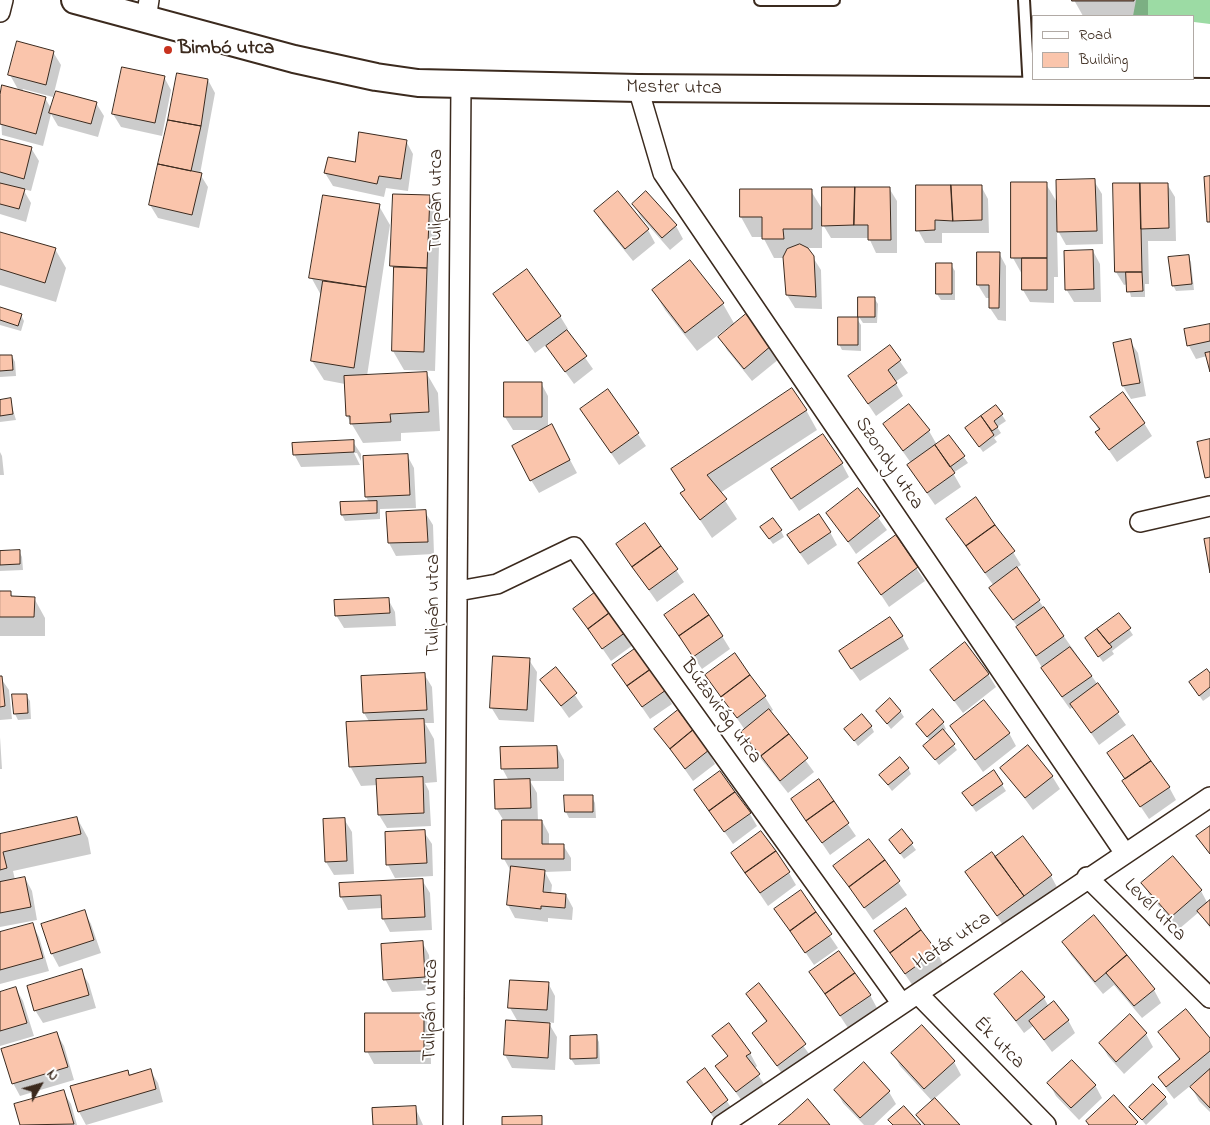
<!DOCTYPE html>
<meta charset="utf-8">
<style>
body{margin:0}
#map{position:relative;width:1210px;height:1125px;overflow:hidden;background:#fff;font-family:"Indie Flower",sans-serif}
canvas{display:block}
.legend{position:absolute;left:1032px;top:15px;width:162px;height:65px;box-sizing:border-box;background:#fff;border:1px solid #b1aaa5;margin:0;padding:6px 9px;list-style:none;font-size:15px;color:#3b2a1e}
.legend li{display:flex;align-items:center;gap:10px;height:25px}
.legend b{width:25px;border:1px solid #b1aaa5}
.north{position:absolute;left:15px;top:1060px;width:50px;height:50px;-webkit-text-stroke:4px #fff;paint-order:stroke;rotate:52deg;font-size:14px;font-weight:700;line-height:20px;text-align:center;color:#3b2a1e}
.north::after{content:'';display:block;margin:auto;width:18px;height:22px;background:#3b2a1e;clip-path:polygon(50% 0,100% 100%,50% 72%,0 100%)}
</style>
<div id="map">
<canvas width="1210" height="1125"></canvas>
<ul class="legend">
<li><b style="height:6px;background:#fff"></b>Road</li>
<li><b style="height:14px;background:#fac5ac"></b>Building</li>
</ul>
<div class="north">N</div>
</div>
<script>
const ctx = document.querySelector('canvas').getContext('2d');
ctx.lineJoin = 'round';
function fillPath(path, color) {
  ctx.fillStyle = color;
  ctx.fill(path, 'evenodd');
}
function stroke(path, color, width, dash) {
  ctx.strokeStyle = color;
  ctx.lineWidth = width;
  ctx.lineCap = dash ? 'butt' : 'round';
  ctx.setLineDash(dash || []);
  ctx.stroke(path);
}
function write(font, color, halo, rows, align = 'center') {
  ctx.font = font + ' "Indie Flower",sans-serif';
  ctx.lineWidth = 4;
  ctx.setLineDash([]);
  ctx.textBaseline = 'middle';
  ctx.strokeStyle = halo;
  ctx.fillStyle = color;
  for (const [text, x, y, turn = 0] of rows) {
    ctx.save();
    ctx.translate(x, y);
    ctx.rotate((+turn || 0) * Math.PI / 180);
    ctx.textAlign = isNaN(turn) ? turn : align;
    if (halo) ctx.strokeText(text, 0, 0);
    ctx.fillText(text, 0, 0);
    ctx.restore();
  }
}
fillPath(new Path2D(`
 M1136,0h74v24l-16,-2v-6h-61z`), '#9cdba4');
fillPath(new Path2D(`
 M798,0h43v4h-40z
 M1074,0h74v16h-65z
 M53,52l8,13 -8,32 -30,-8 -1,3 23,6 7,12 44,-7 8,13 -6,21 -40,-11 -7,-12 -8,32 -41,-11 -2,-35 19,-9 -9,-16z
 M164,77l7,13 -9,46 -41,-9 -8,-13z
 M208,80l7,13 -15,81 8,13 -9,41 -41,-10 -8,-13z
 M0,140l31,8 8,13 -8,30 -8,-2 8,14 -5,19 -26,-8z
 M406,141l7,13 -5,37 -22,-3 -2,9 -51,-11 -8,-13 31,-9z
 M1094,181l8,13 1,50 -37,1 -9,-16 1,48h-4v26l-24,-1 -7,-12v-14l-10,-18 33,-74 12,20z
 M1167,184l8,13 1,44h-28l1,43h-4v13h-14l-3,-13 -4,1 -8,-13 -1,-87z
 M981,186l7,13 1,34h-47v10h-17l-7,-13z
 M889,188l8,13v52h-21l-7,-15h-38l-9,-15v25h-15l14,22 1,39 -27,-1 -8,-13 -2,-37h-11l-11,-21h-11l-11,-20v-27l70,1 13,21z
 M429,197l11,19 -5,155 -31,-1 -11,-19 2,-79 -3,-6z
 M633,204l43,22 7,13 -13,11 -29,-33z
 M379,206l11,19 -23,151 60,-2 11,19 2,38 -39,2v8l-38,2 -16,-27 -2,-32 -21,-4 -12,-19 10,-64 -11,-20z
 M596,211l52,19 7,13 -22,18 -30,-37z
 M0,233l55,16 11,19 -10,34 -56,-17z
 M1093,251l7,13 1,38h-27l-8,-13z
 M999,253l7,13v55l-8,-1 -8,-12v-10h-4l-8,-13z
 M1188,256l3,6 3,28 -18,1 -3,-6z
 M951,265l4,6v29h-14l-4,-6z
 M653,290l70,14 12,21 36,21 8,13 -27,22 -25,-31 -7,-12 12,-11 -2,-1 -33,25 -32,-41z
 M495,295l65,21 8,13 -2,2 27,38 -19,15 -28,-39 -11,8z
 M874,298l4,6 -1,19h-14l-4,-6z
 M0,309l21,6 3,6 -3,10 -21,-6z
 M857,319l4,6v26l-19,-1 -3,-6z
 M1210,325v42l-3,-11 -11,3 -7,-13 -4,-16z
 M1130,341l8,12 8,43 -15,3 -8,-13 -8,-42z
 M890,347l18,26 -13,9 8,14 -27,20 -27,-40z
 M12,356l3,6 1,14 -16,1v-20z
 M505,383h36l7,13v32l11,11 18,34 -38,20 -8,-13 14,-50h-32l-8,-13z
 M608,390l38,56 -27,19 -38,-56z
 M10,400l6,20 -16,2v-21z
 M996,406l10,15 -9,6 4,6 -7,5 3,4 -14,10 -17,-24z
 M806,410l11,20 -97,63 17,26 -25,19 -30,-45 3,-2 -13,-21z
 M1092,417l52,6 8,13 -35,26 -20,-29 2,-2z
 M884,425l45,6 8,14 12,-9 19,27 -15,10 8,14 -26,18 -27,-39 3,-3z
 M353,442l8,12v7l-4,-8h-3l6,12 -59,2 -7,-13z
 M0,452l2,4 2,19h-4z
 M407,455l7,13 2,40 -36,1v10l-35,2 -3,-6 -1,-12 28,-1 -3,-5z
 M842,464l7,13 -50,34 -27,-41z
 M858,490l29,40 -31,24 -28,-41z
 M425,512l8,13 1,29 -38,2 -7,-13 -2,-30z
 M781,531l3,6 -11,7 -8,-11z
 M830,532l7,13 -29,20 -12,-17z
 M955,532l58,20 8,13 -5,3 110,157 -27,20 -26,-38 -3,2 -20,-28 -32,-54 -20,-26 -7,-13 3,-2z
 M895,537l30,44 -36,26 -29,-44z
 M617,545l59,25 8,12 -27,20z
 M19,551l3,6 1,13 -23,1v-19z
 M0,592h10l3,5 21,1 11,20v18h-45z
 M388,599l7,13 1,14 -52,2 -8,-13z
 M575,609l50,24 8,12 -22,16z
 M1119,614l14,21 -21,16 2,3 -11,8 -13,-18z
 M673,628l49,8 8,13 -28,20z
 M902,636l7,13 -49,32 -12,-17z
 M734,655l31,42 8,13 -3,2 44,60 -26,21 -38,-48 -7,-13 2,-2 -38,-55z
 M529,660l8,12 -3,50 -35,-2 -8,-13z
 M613,665l52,26 7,13 -22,15z
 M556,668l27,39 -14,11 -27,-38z
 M931,670l57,4 8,13 -33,26z
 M424,674l8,13 2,36h-9l9,16 3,43 -12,1 4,8 2,35 -44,2 -8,-13 -1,-30 -17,1 -11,-20 20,-43 -6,-10 -2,-36z
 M1210,675v21l-7,5 -9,-13z
 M0,677l9,13 3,29 -12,1z
 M26,695l4,6 1,18 -13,1 -3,-6z
 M877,711h23l4,6 -13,12z
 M933,711l10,12 3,6 -3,2 14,19 -18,15 -14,-19 5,-5 -12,-16z
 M871,726l3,6 -16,14 -12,-17z
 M951,727l58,6 7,13 -33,26z
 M656,729l52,22 7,13 -22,17z
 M0,737l2,32h-2z
 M557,747l7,13v21h-34l7,12 1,28h4l7,13v11h14l8,13v13l-26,1 7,13 -1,9 15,1 7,13 -1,12 -24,-2v4l-33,-4 -7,-13 4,-32 -8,-14v-38l-8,-13 13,-27 -7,-13z
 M908,768l3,6 -19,17 -12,-16z
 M1002,768l50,8 8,13 -27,21z
 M994,772l12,19 -30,21 -9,-13z
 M818,781l38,55 -26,19 -38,-56z
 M1124,782l45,5 7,13 -27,19z
 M695,790l55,24 7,12 -24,18z
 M592,797l3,6 1,15h-27l-3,-6z
 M77,818l11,20 3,16 -78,17 2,9 10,-2 7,13 5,29 -37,7v-92z
 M344,819l8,13 2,42 -20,1 -8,-13z
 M902,831l14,19 -12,9 -14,-19z
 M424,832l8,12 1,32 -38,2 -7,-13z
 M869,841l38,54 -34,25 -38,-54z
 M732,853l57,20 7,12 -28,21z
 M1173,858l28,33 7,13 2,-2v26l-11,-16 -20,17 -29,-33 -7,-13z
 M995,859l56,17 7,13 -53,39 -39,-55z
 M422,880l8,13 2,37 -42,2 -7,-13 -1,-11 -34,2 -7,-13z
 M800,892l38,56 -24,17 -38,-56z
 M84,911l7,13 10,29 -42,14 -7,-13z
 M1094,917l60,73 7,13 -19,15 -28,-33 -11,9 -32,-39 -8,-13z
 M32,924l7,13 10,34 -49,13v-51z
 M876,932l60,19 7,13 -30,22z
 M422,942l7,13 3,35 -40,2 -7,-13z
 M81,971l8,13 7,24 -53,15 -8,-13z
 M811,972l59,23 7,13 -29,20z
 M548,983l7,13 -1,27 -6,-1 9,15 -2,33 -43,-2 -7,-13 13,-33 -8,-14z
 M759,985l53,73 -26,21 -33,-46 14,-10 -20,-29z
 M16,989l7,12 11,35 -34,10v-53z
 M995,994l49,4 5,9 19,13 7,13 -23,19 -19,-26 -9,7z
 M423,1014l7,13 1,37h-57l-7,-13z
 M1160,1033l50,7v72l-11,-11 -7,-13 4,-4 -1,-2 -21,17 -7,-9 -7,-12 20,-17z
 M57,1034l7,12 10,34 -54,16 -7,-13z
 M1146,1034l7,13 -29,27 -16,-18 -8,-13z
 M596,1036l3,6 1,22 -25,1 -4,-6z
 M714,1036l36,17 7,13 -3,3 12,18 -22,17 -27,-38 11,-9z
 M893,1053l61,9 7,13 -27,24 24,26h-35l-5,-9 15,-14 -33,-36z
 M150,1070l8,13 5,19 -77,23 -7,-13 -7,-25z
 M705,1070l30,43 -16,12 -31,-43z
 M1049,1083l46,2 7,13 -23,22 -23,-24z
 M836,1090l53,2 7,12 -22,21h-10l-21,-22z
 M63,1091l8,13 6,21h-56l-6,-20z
 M1165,1098l3,6 -22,21 -15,-18z
 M415,1107l8,18h-49z`), '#0003');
const building = new Path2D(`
 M1072,0h62v1h-62z
 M17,41l37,10 -8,34 -38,-10z
 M122,67l43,9 -10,47 -43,-9z
 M177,73l31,6 -7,47 -33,-6z
 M2,85l44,12 -10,37 -36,-10v-29z
 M56,91l41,11 -6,22 -42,-11z
 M168,120l33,6 -10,45 -33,-7z
 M359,132l48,8 -6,39 -22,-3 -2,8 -53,-11 4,-16 27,5z
 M0,139l32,8 -8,32 -24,-7z
 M158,164l44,9 -10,42 -43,-10z
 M1210,176v46h-3l-3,-45z
 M1095,179l2,52 -40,1 -1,-52z
 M1011,182h36v76h-36z
 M0,183l25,6 -6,20 -19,-5z
 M1113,183h27l2,89h-27z
 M1140,183h28l1,45 -28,1z
 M916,185h35l2,36 -18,-1v10l-19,1z
 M951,185h31v35l-29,1z
 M822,187h33l-1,38 -32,1z
 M855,187h35l1,53h-23v-15h-14z
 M740,189h72v40h-29l1,10h-22v-22h-22z
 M618,191l31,38 -24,20 -31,-38z
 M646,191l31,34 -15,13 -30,-34z
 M393,194l37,1 -3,73 -37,-2z
 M323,195l57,9 -14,83 -57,-9z
 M0,232l56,16 -11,35 -45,-14z
 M800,244l8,4 6,8 2,41 -30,-2 -3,-38 4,-8z
 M1093,250l1,39 -29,1 -1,-39z
 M977,252h23l-1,56h-10v-23h-12z
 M1189,255l3,29 -20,2 -4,-29z
 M1022,258h25v32h-25z
 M690,260l34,43 -39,30 -33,-43z
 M936,263h16v31h-16z
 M394,267l33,1 -3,84 -32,-1z
 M527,269l34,47 -34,25 -34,-47z
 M1126,272h16l1,19 -16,1z
 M323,281l43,6 -12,81 -43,-7z
 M858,297h17v20h-17z
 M0,307l22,7 -4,12 -18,-6z
 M746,314l26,31 -28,24 -26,-32z
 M838,317h20v28h-20z
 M1210,324v17l-23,5 -3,-17z
 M567,330l20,26 -22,16 -19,-26z
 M1131,339l9,44 -18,3 -9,-43z
 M890,345l11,15 -13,10 9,13 -29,21 -20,-28z
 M1210,352v20l-5,-19z
 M0,355h12l1,15 -13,1z
 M427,372l2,40 -39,2 1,8 -41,2v-8h-4l-2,-40z
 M504,382h38v35h-38z
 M792,388l15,22 -100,65 20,24 -27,21 -20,-27 5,-3 -14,-21z
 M608,389l31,44 -28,20 -31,-44z
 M1123,392l22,31 -36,27 -14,-18 5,-3 -10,-12z
 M11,398l2,16 -13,2v-16z
 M909,404l21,26 -27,21 -20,-27z
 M996,405l7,9 -9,7 4,6 -6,4 -11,-15z
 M981,416l13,19 -15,12 -14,-19z
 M552,424l18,36 -40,21 -18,-35z
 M823,434l20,29 -52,36 -20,-30z
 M949,435l16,21 -15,11 -15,-22z
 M1210,439v38l-5,1 -8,-36z
 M354,440v12l-61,3 -1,-12z
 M935,445l20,28 -28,20 -20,-28z
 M408,454l2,41 -45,2 -2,-41z
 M858,488l22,28 -32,26 -22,-29z
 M976,497l19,28 -29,21 -20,-27z
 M377,501v12l-36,2 -1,-13z
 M426,510l2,32 -40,1 -2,-31z
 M819,514l12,18 -31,21 -13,-18z
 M773,518l9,12 -13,9 -9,-12z
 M645,523l16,23 -29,21 -16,-23z
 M995,525l20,26 -30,22 -19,-27z
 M896,535l22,32 -37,28 -23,-32z
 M1210,538v35l-6,-34z
 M661,546l17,23 -29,21 -17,-23z
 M20,550v14l-20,1v-14z
 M1017,567l23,33 -27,20 -24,-32z
 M0,591h11v5l24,1 -1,20h-34z
 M597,591l15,20 -24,18 -15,-20z
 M694,594l15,21 -30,21 -15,-21z
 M389,598l1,15 -55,3 -1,-16z
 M1044,607l20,29 -28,20 -20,-29z
 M612,611l14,21 -24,17 -14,-20z
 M1119,613l12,15 -22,16 -12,-15z
 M709,615l14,21 -30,21 -14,-21z
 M890,617l13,19 -52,33 -12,-18z
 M1097,629l15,18 -14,10 -13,-19z
 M965,642l24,32 -35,27 -24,-31z
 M1070,647l22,29 -30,21 -21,-29z
 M636,648l15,21 -24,17 -15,-21z
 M735,653l15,22 -29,22 -16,-22z
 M493,656l37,2 -3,52 -37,-2z
 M556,667l21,26 -16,13 -21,-26z
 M651,669l15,21 -24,17 -15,-21z
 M1207,669l3,4v14l-11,9 -10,-14z
 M425,673l2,37 -64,3 -2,-37z
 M750,675l16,21 -29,22 -16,-21z
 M0,676h2l3,30 -5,1z
 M1098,683l21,29 -28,21 -21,-29z
 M12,694h15l1,19 -14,1z
 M890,698l11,13 -14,13 -11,-13z
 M984,700l26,33 -35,27 -25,-34z
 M769,709l20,25 -28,22 -20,-24z
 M933,709l11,13 -17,15 -11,-13z
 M678,710l15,20 -23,19 -16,-20z
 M862,714l10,12 -18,15 -10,-12z
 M424,719l2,44 -77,4 -3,-45z
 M943,729l12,15 -20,16 -12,-14z
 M693,730l16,20 -24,19 -15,-20z
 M789,734l19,24 -28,23 -19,-25z
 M1133,735l18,26 -26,18 -18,-26z
 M1028,745l25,31 -28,22 -25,-30z
 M557,746l1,22 -57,1 -1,-22z
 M900,757l9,11 -21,17 -9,-10z
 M1151,761l19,26 -30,20 -18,-26z
 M994,770l9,14 -31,22 -10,-13z
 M720,771l15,21 -26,19 -15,-21z
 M423,777l1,36 -46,2 -2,-36z
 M530,779l1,29 -36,1 -1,-29z
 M819,779l15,22 -28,20 -15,-22z
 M735,792l16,21 -27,19 -15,-21z
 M564,795h29v17h-28z
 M834,801l15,22 -27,20 -16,-22z
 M77,817l4,17 -78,18 4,16 -7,2v-36z
 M345,818l2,43 -22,1 -2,-43z
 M502,820h40v24h22v15h-62z
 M1210,826v28l-14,-18z
 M902,829l11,14 -13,11 -11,-14z
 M425,830l2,33 -41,2 -1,-33z
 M761,831l15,20 -31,22 -14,-20z
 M1023,836l29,39 -28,21 -29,-39z
 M869,839l16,21 -36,27 -16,-21z
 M776,851l14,21 -30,21 -15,-20z
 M992,852l32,44 -27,20 -32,-44z
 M1173,856l29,34 -31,27 -30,-34z
 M885,860l15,21 -36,27 -15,-21z
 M511,866l34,4 -2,22 23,2 -1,14 -24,-2v3l-34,-4z
 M25,877l6,30 -31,6v-31z
 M423,879l2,38 -43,2 -1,-24 -41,2 -1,-14z
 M801,890l15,22 -26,19 -16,-22z
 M1210,900v26l-13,-15z
 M906,908l15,22 -31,23 -16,-22z
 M85,910l9,30 -43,14 -10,-30z
 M816,912l16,22 -27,19 -15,-22z
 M1094,915l33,40 -32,27 -33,-40z
 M33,923l10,35 -43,12v-38z
 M921,930l16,21 -32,23 -15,-21z
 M423,941l2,36 -42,3 -2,-36z
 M839,951l16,22 -30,21 -16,-22z
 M1127,955l28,34 -21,17 -28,-33z
 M82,969l7,26 -55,16 -7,-25z
 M1022,971l23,26 -29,24 -22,-27z
 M855,973l16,22 -31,21 -15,-22z
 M510,980l39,2 -2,28 -39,-2z
 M759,983l47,61 -29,22 -25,-33 15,-12 -21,-27z
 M16,987l11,36 -27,8v-39z
 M1054,1001l15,19 -25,20 -15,-19z
 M1186,1009l24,29v13l-44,36 -8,-10 22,-18 -22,-27z
 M365,1013h59v38l-59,1z
 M1130,1014l17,19 -31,29 -17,-19z
 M506,1020l44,3 -2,35 -44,-3z
 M729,1023l22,30 -5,3 14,18 -24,18 -21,-26 13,-10 -16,-20z
 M922,1025l33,36 -31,28 -33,-36z
 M57,1032l11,35 -56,17 -11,-35z
 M597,1035v23l-27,1v-23z
 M1072,1060l24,25 -25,23 -24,-25z
 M864,1062l26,29 -30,27 -26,-28z
 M705,1068l23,32 -17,13 -24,-31z
 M151,1069l5,20 -78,23 -8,-26 58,-16 1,5z
 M1210,1069v39l-20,-21z
 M1153,1084l13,13 -24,23 -13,-13z
 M64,1090l10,34 -54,1 -6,-21z
 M1114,1095l24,27 -3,3h-46l-3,-4z
 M935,1098l25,27h-35l-9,-10z
 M808,1099l22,26h-52l13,-11z
 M416,1106l1,19h-44l-1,-17z
 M904,1106l17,19h-28l-5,-5z
 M542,1116v9h-40v-8z`);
fillPath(building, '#fac5ac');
stroke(building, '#3b2a1e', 1);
const lane = new Path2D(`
 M760,0h74
 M1024,0l5,90`);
const street = new Path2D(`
 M0,12l3,-12
 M146,19l3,-19
 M638,88l25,85 461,679
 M1140,522l70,-16
 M458,591l39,-7 77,-37 328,457
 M1087,877l123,121
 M918,994l128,131
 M453,1125l8,-1040
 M722,1125l488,-328`);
const secondary = new Path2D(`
 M75,0l219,59 82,18 42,6 220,5 572,4`);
stroke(lane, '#3b2a1e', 14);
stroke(street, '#3b2a1e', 22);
stroke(secondary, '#3b2a1e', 30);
stroke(lane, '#fff', 10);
stroke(street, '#fff', 19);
stroke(secondary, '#fff', 26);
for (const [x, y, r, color] of [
 [168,50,5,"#c8321e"]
]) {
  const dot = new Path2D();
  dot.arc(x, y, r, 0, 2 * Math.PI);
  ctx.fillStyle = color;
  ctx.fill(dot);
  stroke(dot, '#fff', 2);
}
write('bold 20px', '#3b2a1e', '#fff', [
 ["Bimbó utca",178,50]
], 'left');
write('20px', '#3b2a1e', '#fff', [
 ["Mester utca",674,89,1],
 ["Tulipán utca",438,200,-90],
 ["Szondy utca",888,464,56],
 ["Tulipán utca",435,605,-90],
 ["Búzavirág utca",720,712,54],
 ["Levél utca",1154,911,45],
 ["Határ utca",953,942,-34],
 ["Tulipán utca",432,1010,-89],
 ["Ék utca",998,1044,45]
]);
</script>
